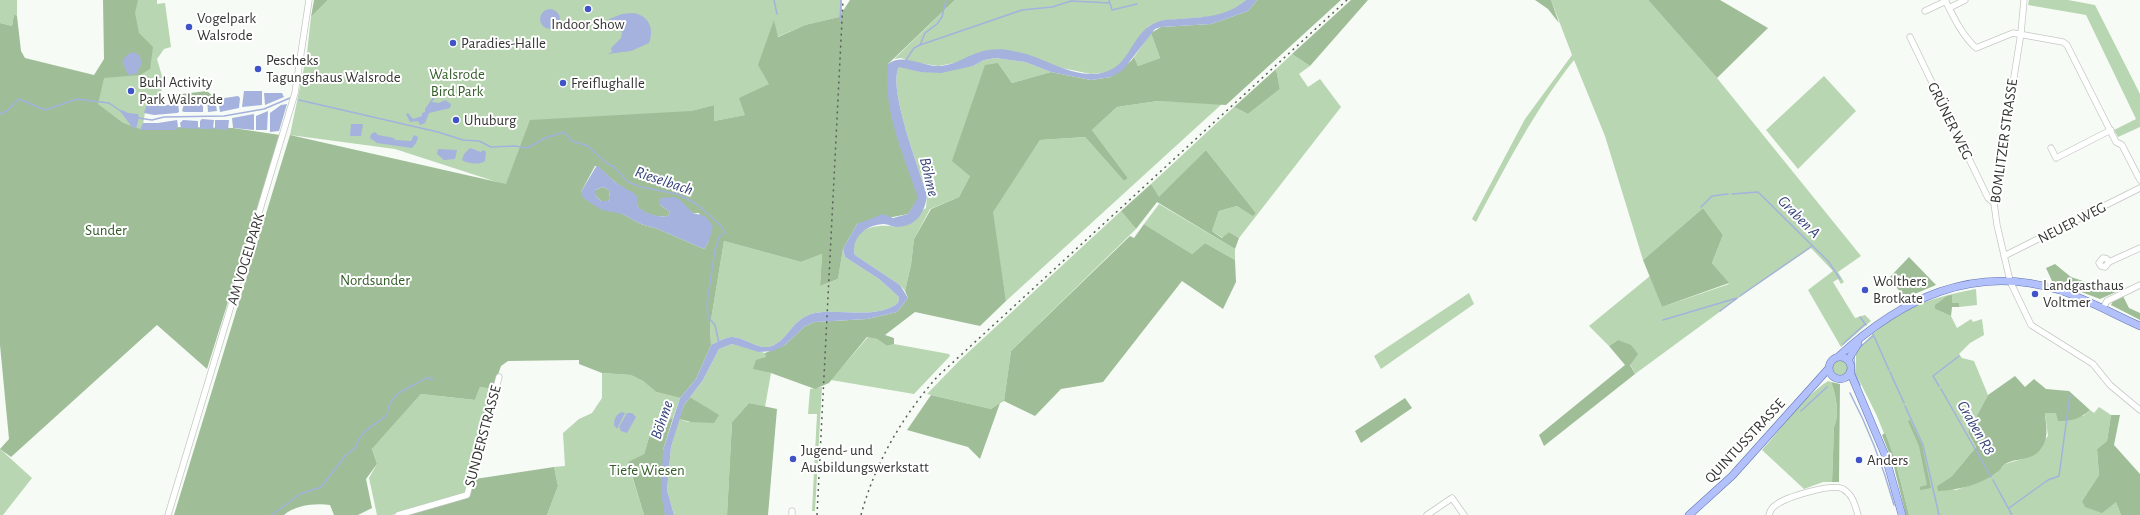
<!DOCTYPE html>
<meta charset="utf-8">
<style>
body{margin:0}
canvas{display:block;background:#f6fbf5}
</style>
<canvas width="2140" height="515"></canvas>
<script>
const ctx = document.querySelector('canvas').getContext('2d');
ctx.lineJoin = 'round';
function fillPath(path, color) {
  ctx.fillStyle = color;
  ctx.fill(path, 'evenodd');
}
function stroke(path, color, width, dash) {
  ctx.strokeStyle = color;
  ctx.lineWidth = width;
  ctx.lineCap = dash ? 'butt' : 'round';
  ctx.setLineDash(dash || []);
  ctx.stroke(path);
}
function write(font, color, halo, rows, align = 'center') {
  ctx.font = font + ' "Alegreya Sans",sans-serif';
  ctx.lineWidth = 4;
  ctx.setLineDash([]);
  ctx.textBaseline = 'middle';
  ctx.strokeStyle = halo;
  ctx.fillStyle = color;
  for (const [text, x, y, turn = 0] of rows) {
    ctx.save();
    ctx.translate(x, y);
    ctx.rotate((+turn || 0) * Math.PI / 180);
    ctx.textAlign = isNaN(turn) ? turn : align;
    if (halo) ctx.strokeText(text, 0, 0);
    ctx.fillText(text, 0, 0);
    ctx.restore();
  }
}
fillPath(new Path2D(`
 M0,0h17v16l-3,-2 -2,12 -12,-3z
 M122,0h35v4l8,-1 6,44 -7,2 -7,10 5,17 -1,30h-15l-4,25 36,38 -81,-65z
 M328,0h514v12l-3,5 -34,8 -28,12 -3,-16 -5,63 -24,31 -31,6v-16l-23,6 -185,74 -111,-36 -105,-14 17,-82 4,-36z
 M955,0h291l-9,9 -22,7 -56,5 -10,5 -28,38 -12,8 -18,2 -34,-7 -44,-16 -39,3 -14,8 -22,4 -25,-4 -12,-4 -7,1z
 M1551,0h97l69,78 144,178 -23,16 6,10 -3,2 -3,-5 -5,3 22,36 10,-3 6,6 -30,26 -33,-57 25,-19 -22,-23 -63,43 -113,83 -17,-34 -9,6 -20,-20 61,-50 12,31 67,-23 -17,-21 11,-28 -20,-27 -60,52 -38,-124 -31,-76c-40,51 -68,106 -98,162l-4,-3 53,-100 47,-64z
 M2029,0h39l27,5 45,89v33l-22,10 -4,-7 22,-11 -50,-104 -58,-10z
 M1151,33l9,25 -22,8 -4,-9z
 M1292,54l18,12 -11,8 9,13 12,-8 21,28 -102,131 -10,-6 -6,6 -11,-7 7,-20 18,-5 16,9 3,-2 -50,-63 -47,48 -8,-14 83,-77 14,7 32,-25 -4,-20z
 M995,58l30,4 26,10 -39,11 -14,-20 -28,113 -11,21 -29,12 -16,30 -3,26 -6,26 -5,-6 -45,-30c-7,-26 21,-32 41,-28l30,-19 1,-13c-7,-24 -40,-108 -28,-128h3l18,5 53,-6 11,-6z
 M1824,76l32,35 -58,58 -32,-39z
 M1158,101l65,2 -217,198 -14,-89 48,-72 45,-3 39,44 4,-3 -36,-48 25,-23z
 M1159,204l76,45v11l-30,-17 -13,11 -48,-30z
 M1121,211l15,18 -125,122 -7,50 -13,8 -64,-15 33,-34z
 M724,241l77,21 21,-8 -2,32 18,-7 5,-30 2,8 34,22 20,18 -1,6c-22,17 -58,5 -83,10 -23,5 -26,26 -43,33 -14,5 -28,-10 -41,-9 -7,1 -14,5 -20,8l-1,-19z
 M1976,289l1,16 -18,2v-4h-7v-8l-17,14 16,7 6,12 14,-9 2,3 9,-3 2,16 -14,8 -11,11 3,4 12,3 14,34 -20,37 8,15 -24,29 -15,10 19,4 26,-9 14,-8 9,-9 24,-7 19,-21 -3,-23 11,-1 27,4 7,-6 4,3 5,-6 12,8 -4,26 -10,8 2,26 -17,26 34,1 5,13h-212l-14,-55 -19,-46 -20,-40v-22c33,-40 70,-54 120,-63z
 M1469,293l5,11 -93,65 -7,-13z
 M868,337l9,2 10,7 7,-2 55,10 1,2 -36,38 -83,-14z
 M732,344l33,9 2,4 -13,11 17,5 -6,34 -16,-4 -17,19 -5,93h-53l-7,-25 4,-43 8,-28 9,3 30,-7 -28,-18 13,-17 16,-31z
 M1832 367a8 8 0 1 1 16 0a8 8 0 1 1-16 0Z
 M602,373l29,2 12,6 13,11 24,6 -7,20 -19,3 -10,33 -16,9 16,52h-97l11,-29 -4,-19 11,-1 -2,-33 16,-14 13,-6 10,-15z
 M1828,381l3,1c5,12 9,33 3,45l-2,55h-9l-19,7 -42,-39c21,-23 40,-52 66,-69z
 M480,387l13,2 -27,104 -74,22h-15l-8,-37 8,-14 -5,-15 49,-55 54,6z
 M822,387l-7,124h-3l5,-97h-9l2,-25z
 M0,449l32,29 -29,37h-3z`), '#b8d6b1');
fillPath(new Path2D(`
 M103,0h35l-3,13 4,20 14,14 -3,22 -10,6 -36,3 -6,26 25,19 17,6 42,-2 51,1 47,7 -73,234 -50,-44 -146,132 -11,-8 9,-10 -9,-94v-322l12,3 2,-12 3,2 4,35 4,7 69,17 10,-16z
 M314,0h14l-17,17z
 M850,0h105l-67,64 31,134 -11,16 -51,10 -14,25 -5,30 -18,7 2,-32 -21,8 -77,-21 -14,85 1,19 -15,34 -16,19 -24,-6 -13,-11 -12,-6 -29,-2 -23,-9v-4l-71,1 -7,5 -8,23 -13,-2 -5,13 -54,-6 -49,55 5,15 -11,15 6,29 -14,7h-24l-4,-10c-14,-2 -35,0 -46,10h-110l116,-380 216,49 24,-64 161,-9 23,-6v16l31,-6 -6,-17 30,-14 -11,-19 16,-45 4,17 27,-12 34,-8zM595,166h2l18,16 22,15v8c5,9 21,13 31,11l2,-4 -10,-7 1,-7c20,-1 18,4 32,15h6l10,28 -5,8 -46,-20 -17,-5 -60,-32z
 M1257,0h84l-115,105 -68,-4 -41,6 -25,23 36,48 -4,3 -39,-44 -45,3 -47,72 13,89 -26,25 -65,-14 -30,23 9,3v6l-7,2 -10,-7 -10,-2 -38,46 -14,6 -44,-16 -18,-4 3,-9 10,-3 -1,-4 20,-8 20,-19 10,-4 52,-3 30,-7 11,-14 -3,-7 6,-26 3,-26 17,-30 28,-12 11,-21 -18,-15 33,-96 13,-2 14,20 39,-11 40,8 20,-3 20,-16 3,-4 4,9 22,-8 -9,-25 10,-6 50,-3 37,-13z
 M1351,0h17l-58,66 -18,-12z
 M1535,0h16l8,23 -11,-14z
 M1648,0h72l48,28 -51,50z
 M1276,69l4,20 -32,25 -14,-7z
 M207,91l7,6 -36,4 -5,-6z
 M1206,150l50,63 -3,3 -16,-10 -18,5 -7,20 10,7 7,-6 10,6 -4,11 -78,-47 -21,27 -15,-18 30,-27 8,13z
 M603,187l6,3 1,8 -2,3h-7l-6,-6v-5z
 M1703,208l20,27 -11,28 17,20 -67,24 -19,-47z
 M1144,224l48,30 13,-11 30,17 1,22 -13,27 -41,-28 -79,101 -42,7 -26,27 -31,-15 7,-50 119,-115 4,2z
 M1909,257l27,28 -31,13 -16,-20z
 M2055,264l16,13 45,15 -16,7 -48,-18 -6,-13z
 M1952,295v8h7v4h-7l-1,9 -16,-7v-4l12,-9z
 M2123,296l6,12 11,5v7l-29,-15 2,-4z
 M1618,340l13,5 7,9 -8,11 5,9 -91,72 -5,-11 86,-70 -16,-19z
 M2015,376l10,11 9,-8 12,10 23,2 21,19c-10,9 -19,11 -32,11l-2,-8h-11c1,14 5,26 -6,38 -9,10 -24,7 -34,13 -3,2 -5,7 -9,9 -16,12 -38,17 -58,18l-1,-5 15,-10 24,-29 -8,-15 20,-37z
 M1831,382l9,2 -1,98h-7l2,-55c6,-12 2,-33 -3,-45z
 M931,395l60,14 9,-6 -20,56 -12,-12 -61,-17z
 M690,397l29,18 -5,8 -23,-1 -12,-3 5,-14z
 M1405,398l7,10 -51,35 -6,-12z
 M749,403l28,6 -9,106h-41l5,-93z
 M2111,415h9l-6,30 26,29v41h-19l-5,-13 -14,11 -17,-6 -3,-6 17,-26 -2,-26 10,-8z
 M673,418l-10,32 2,65h-21l-16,-53 16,-8 10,-33z
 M1910,420l12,25 9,43 -11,2v-3l7,-2 -8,-39 -11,-25z
 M1885,433l10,27 14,55h-3l-13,-52 -11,-28z
 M554,467l4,19 -11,29h-141l62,-18 7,-18z`), '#9fbe97');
fillPath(new Path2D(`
 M1246,0h11l-9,11 -37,13 -50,3 -6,2 -32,41 -12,7 -20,3 -40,-8 -26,-10 -30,-4 -11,2 -11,6 -32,7 -21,-1 -21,-5c-12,20 21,104 28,128 -2,18 -11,32 -31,32 -4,0 -8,-3 -12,-3 -17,0 -34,14 -29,31l45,30 8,13 -11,14 -30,7 -52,3 -10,4 -20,19 -12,6 -14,1 -27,-8 -13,5 -16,31 -19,25 -13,42 -4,43 7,25h-9l-4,-21 2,-44 17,-52 16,-19 15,-34c6,-3 13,-7 20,-8 13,-1 27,14 41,9 17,-7 20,-28 43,-33 25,-5 61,7 83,-10l1,-6 -20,-18 -34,-22 -2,-8 14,-25 26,-10 10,4 15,-4 10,-16c-14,-43 -36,-88 -30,-134 13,-11 33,1 49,2 16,0 24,-7 37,-12 11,-5 28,-6 39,-3 27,4 51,23 79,23 41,-1 35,-40 65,-52 6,-3 14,-2 21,-3 25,-2 49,-2 68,-19z
 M540 19a10 10 0 1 1 20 0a10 10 0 1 1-20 0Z
 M633,13c15,2 22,15 16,30l-18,8 -24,3 5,-2 -1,-4 10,-10 1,-5 -4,-8 -8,-4 -1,-2 13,-5z
 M134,52l5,3c4,8 2,12 -3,19l-8,1 -6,-14 6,-7z
 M441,88l-9,14 7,1 6,-3 6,4 -1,4 -21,5 -4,10 -5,2 -2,-4 -8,1 -4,-8 2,-1 5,6 9,-3v-3l3,-1v-3l13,-19z
 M244,91h18v14l-20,2z
 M264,93h18l2,4 -19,8z
 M238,96l2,2 -1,10 -19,4 -2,-13z
 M215,99l2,12 -9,1 -1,-12z
 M198,101l5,2v9h-19l-2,-1 2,-7z
 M176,103h2l1,9 -2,1 -23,2 -10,-2 2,-7h17z
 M287,104l-8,27 -9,1v-19l11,-8z
 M122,110l6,3 10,1 1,3 -3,12 -4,-2 -12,-16z
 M268,111l-1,19h-11v-14z
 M254,114v16l-21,-2 -1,-10z
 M202,119l12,1 -1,9h-13v-8z
 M177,120l1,6 -2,4h-36l3,-7h15z
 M183,120l15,1v8l-17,-1 -1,-5z
 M215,120h14l-1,10 -13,-1z
 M351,124h12l-2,12h-11z
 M375,132l3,3 16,3 1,2 16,1 3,-6 4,2 -2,6 -4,5 -35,-5 -7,-5 1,-4z
 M470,148l11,4 2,-2 3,2 -1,9c-6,4 -17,3 -23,-1l2,-6z
 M438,149l19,1 -2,9 -11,1 -7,-6z
 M597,165l18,17 20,12 2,3v8c5,8 21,13 31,11l2,-4 -10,-7 -1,-5 2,-2 14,-1 5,3 13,13 12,3 8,10 -4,15 -5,8 -46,-20 -17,-5 -19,-10 -20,-4 -19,-12 -2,-6zM603,187l6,3 1,8 -2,3h-7l-6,-6v-5z
 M622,412l3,1 -8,16 -3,-4c0,-6 2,-11 8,-13z
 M627,413h5l4,4 -9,16 -6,-2 -2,-4z`), '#a4b2dd');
stroke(new Path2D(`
 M774,0l3,14
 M1109,0l3,10 25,-6
 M840,21l1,-21
 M920,45l5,-12 12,-9 5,-7 4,-17
 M906,60l8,-12 6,-3 102,-35 30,-3 19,-6 39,2
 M299,100l139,32 25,8 16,1 12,6 24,-1 12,2 18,-10 19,-6 8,9 16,5 17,16 9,5 14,15 13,5 36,7 20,10 25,23 3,6 -6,4 -4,13 -8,53 1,14 7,8 4,18
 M0,114l7,-3 12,-12 26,11 32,-11 32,4 13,9
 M138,118l14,2 12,-3 60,-1 40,-7 26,-11
 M1732,194l26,-2 70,69 12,18
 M1701,207l11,-11 16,-2
 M1740,296l72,-50
 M1720,311l16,-12
 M1860,317l6,8
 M1663,320l74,-22
 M1873,334l16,36
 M1843,344l22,-20
 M1859,348l14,-12
 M1854,356l1,17 5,12
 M1890,372l14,31
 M1939,386l-6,-10 26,-20
 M1941,389l50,88
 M1850,393c19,36 33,73 44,112
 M1905,406l18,39 16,70
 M1801,411l26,-24
 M356,447c3,-16 19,-22 31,-32 2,-24 23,-26 39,-37l7,1
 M1993,480l19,35
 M2009,508l39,-28 11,-4 11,-81
 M272,515l28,-21 21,-7 25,-32 9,-7`), '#a4b2dd', 1.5);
const minor = new Path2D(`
 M1945,0c9,18 17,35 31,48l37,-15 50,9 4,3 49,97 6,3 18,35
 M2024,0l-3,33 -27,170 3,22 13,56 21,44 62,39 17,21 30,25
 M1949,8l16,-8
 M1925,11l21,-10
 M1910,37l78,161 6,5
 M2051,148l5,10 55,-28
 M2004,256l136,-68
 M2109,262l-2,-3 -4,-1 -4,5 2,3 4,1 4,-5 31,-14
 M2103,308l4,-7 33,-16
 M168,515l127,-422 14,-93
 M398,515l69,-20 32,-118
 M792,515v-4
 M1427,515l25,-17 12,17
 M1769,515c1,-4 3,-8 7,-10 10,-8 56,-22 67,-16 10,6 12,16 15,26`);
const major = new Path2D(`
 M1838,357c63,-58 135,-94 221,-67 28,9 54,24 81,36
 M1829 368a11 11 0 1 1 22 0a11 11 0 1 1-22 0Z
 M1848,360l10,-16
 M1850,372l35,83 17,60
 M1689,515l43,-39 97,-108`);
stroke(minor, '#c5c9c4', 7);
stroke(major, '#6475b4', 8);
stroke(minor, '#fff', 5.5);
stroke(major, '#b2c1fb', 7);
stroke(new Path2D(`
 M817,515l26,-515
 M861,515c14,-52 41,-98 76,-138l410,-377`), '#5b5d5a', 1.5, [2, 4]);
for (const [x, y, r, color] of [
 [588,9,4,"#4054c8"],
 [189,27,4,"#4054c8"],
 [453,43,4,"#4054c8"],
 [258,69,4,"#4054c8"],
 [563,83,4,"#4054c8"],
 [131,91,4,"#4054c8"],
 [456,120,4,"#4054c8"],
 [1865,290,4,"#4054c8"],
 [2035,294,4,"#4054c8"],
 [793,459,4,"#4054c8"],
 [1859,460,4,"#4054c8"]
]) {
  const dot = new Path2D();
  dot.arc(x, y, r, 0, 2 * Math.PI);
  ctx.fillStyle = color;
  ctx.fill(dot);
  stroke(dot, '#fff', 1.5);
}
write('15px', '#343533', '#fff', [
 ["Vogelpark",197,18],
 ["Walsrode",197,35],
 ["Indoor Show",588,24,"center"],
 ["Paradies-Halle",461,43],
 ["Pescheks",266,60],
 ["Tagungshaus Walsrode",266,77],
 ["Buhl Activity",139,82],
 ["Park Walsrode",139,99],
 ["Freiflughalle",571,83],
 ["Uhuburg",464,120],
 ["Wolthers",1873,281],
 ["Brotkate",1873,298],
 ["Landgasthaus",2043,285],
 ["Voltmer",2043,302],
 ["Jugend- und",801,450],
 ["Ausbildungswerkstatt",801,467],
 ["Anders",1867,460]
], 'left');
write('15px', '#345d29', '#fff', [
 ["Walsrode",457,74],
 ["Bird Park",457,91],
 ["Sunder",106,230],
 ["Nordsunder",375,280],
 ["Tiefe Wiesen",647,470]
]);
write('15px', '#343533', '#fff', [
 ["GRÜNER WEG",1950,121,64],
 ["BOMLITZER STRASSE",2004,141,-82],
 ["NEUER WEG",2072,223,-27],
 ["AM VOGELPARK",246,259,-73],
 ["SUNDERSTRASSE",483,436,-75],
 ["QUINTUSSTRASSE",1745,441,-47]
]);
write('italic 16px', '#36447a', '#fff', [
 ["Böhme",929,177,77],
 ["Rieselbach",664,181,19],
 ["Graben A",1799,217,45],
 ["Böhme",662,420,-71],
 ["Graben R8",1976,428,60]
]);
</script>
